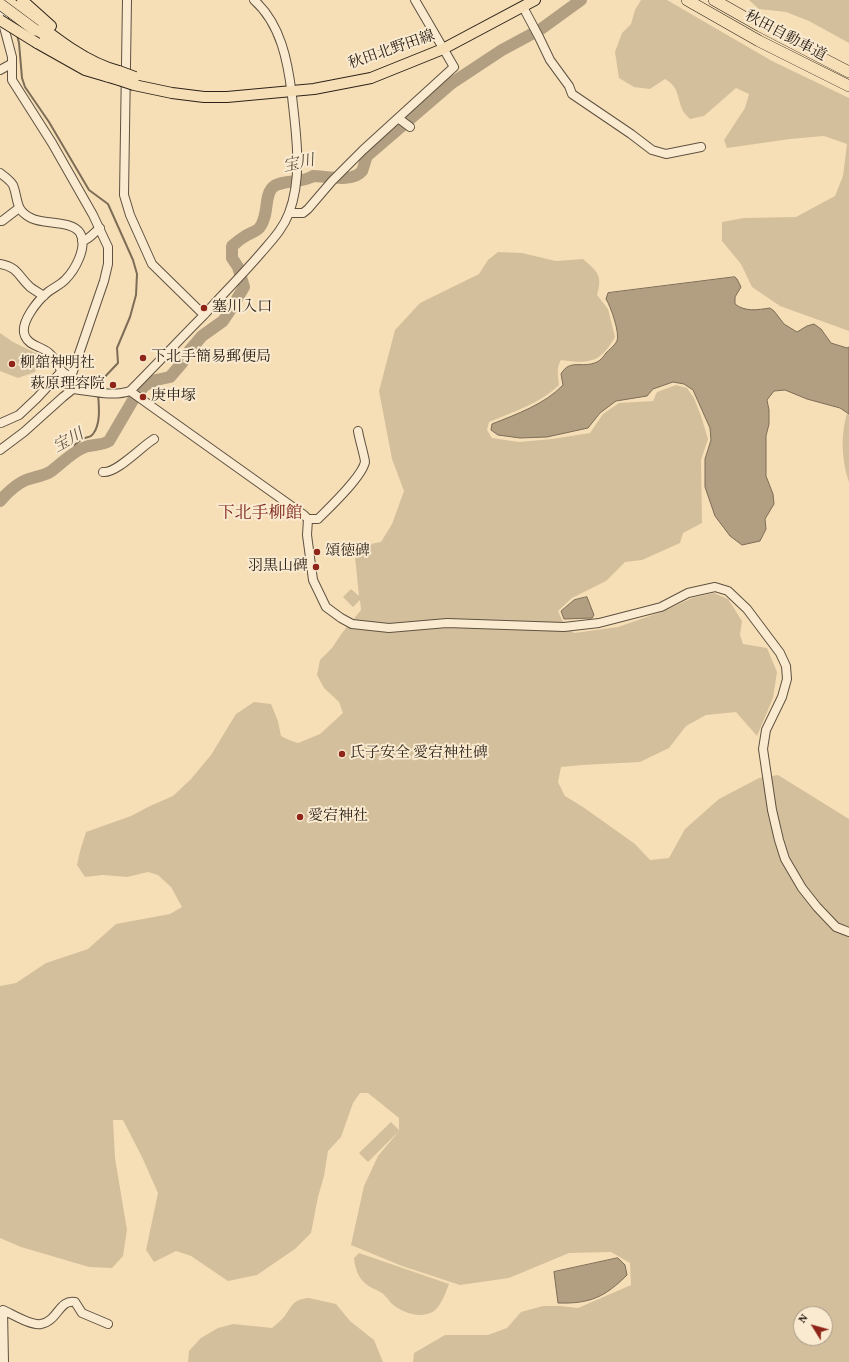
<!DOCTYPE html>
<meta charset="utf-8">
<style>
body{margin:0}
#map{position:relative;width:849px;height:1362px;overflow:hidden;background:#f6dfb7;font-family:Vollkorn,serif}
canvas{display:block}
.north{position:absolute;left:793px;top:1306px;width:40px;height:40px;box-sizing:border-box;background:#f9ead0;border:1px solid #a79a87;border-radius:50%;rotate:307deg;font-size:11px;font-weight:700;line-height:16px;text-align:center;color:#2d2319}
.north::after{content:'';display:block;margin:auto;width:14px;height:18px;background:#8f2418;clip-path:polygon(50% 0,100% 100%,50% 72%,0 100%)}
</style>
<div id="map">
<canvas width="849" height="1362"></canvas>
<div class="north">N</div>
</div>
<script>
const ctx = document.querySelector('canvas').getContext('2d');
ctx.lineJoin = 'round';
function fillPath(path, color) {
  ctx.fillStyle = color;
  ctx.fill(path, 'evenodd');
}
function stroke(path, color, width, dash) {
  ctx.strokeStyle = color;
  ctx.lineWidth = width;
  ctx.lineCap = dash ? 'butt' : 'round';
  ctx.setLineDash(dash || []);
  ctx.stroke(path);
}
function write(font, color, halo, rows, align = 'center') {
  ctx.font = font + ' Vollkorn,"Noto Serif JP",serif';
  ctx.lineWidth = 4;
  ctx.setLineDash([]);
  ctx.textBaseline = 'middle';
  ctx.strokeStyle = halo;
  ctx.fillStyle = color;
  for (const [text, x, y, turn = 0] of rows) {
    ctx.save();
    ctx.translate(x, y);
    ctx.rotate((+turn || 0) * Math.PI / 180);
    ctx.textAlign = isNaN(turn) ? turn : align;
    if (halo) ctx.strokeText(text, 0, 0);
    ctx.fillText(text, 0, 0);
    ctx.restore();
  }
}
fillPath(new Path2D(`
 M641,0h26l105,61 77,37v233l-69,-25 -28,-19 -11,-23 -19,-23v-19l22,-4 52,-1 39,-21 8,-20 4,-32 -23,-8 -34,3 -63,9 -3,-8 21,-32 4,-14 -13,-6 -32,28 -14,3c-3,-3 -7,-7 -8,-10 -5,-13 -3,-22 -17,-30l-15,10 -16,-2 -15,-9 -4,-26 7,-19 9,-9 4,-14z
 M749,0h100v43l-40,-22 -23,-9 -27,-3z
 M498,252l24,1 34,8 27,-2c14,12 20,16 14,36l11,14 7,28c-15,26 -25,27 -54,23 -5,8 -3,16 -2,25 -18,18 -46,27 -70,37l-2,8 5,8 27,4 33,-3 38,-6 13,-19 16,-11 34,-2 4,-9 19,-7 11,3 7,10 7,18 7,23 -7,21 1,63 -19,10 -3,10 -38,17 -17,2 -19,19 -34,17 -14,13 4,9 12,13 44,-6 46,-16 28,-13 22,-5 14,6 14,22 -2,14 3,9 24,4 10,24 -4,26 -16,38 -21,-24 -30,3 -20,11 -17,22 -29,14 -58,3 -21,2 -3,15 7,14 18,11 52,37 15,16 19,-2 16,-29 34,-30 40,-21 19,-3 71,44v543h-436l1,-9 31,-18h43l19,-7 14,-16 22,-6h17l18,2 53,-23 -1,-22 -19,-11 -42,1 -60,25 -49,7 -58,-19 -51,-21 13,-59 14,-30 21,-25 -31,31 -9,-9 32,-31 8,8v-12l-31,-25h-8l-7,10 -12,34 -13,14 -4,25 -6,21 -7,36 -16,16 -38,26 -29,6 -37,-25 -15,-5 -22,11 -8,-12 12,-57 -16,-36 -19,-37h-10l2,38 12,72 -4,26 -11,12 -23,-1 -68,-20 -21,-9v-252l16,-3 30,-20 42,-14 28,-25 54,-10 12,-7 -11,-20 -13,-12 -10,-3 -21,5 -24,-2 -18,2 -8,-12 3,-14 6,-19 45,-16 19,-10 23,-10 18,-17 20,-24 25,-41 18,-12 17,2 7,17 3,15 8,4 9,3 22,-9 23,-21 -4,-11 -15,-14 -7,-13 3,-15 12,-12 10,-15 19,-23 -1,-10 -7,7 -10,-10 8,-8 8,7 -5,-49 27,-5 11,-18 12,-33 -12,-32 -13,-68 16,-61 25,-27 59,-29 9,-14zM801,1314h24v24h-24z
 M0,333l13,9 31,15 -9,15 -17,6 -18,-7z
 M849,408v74c-8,-23 -9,-51 0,-74z
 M359,1253l90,31c-3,7 -5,14 -9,20 -10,18 -36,11 -49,-1 -2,-2 -3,-5 -6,-7 -3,-4 -9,-6 -13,-8 -12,-6 -17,-17 -18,-30z
 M309,1298l27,6 14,17 24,19 9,22h-195l1,-11 12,-13 17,-10 15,-4 39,4c4,-3 8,-7 12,-11 8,-11 9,-18 25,-19z`), '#d4bf9c');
const water = new Path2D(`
 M735,277l2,2 4,8 -6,10v7c10,8 22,6 35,4l4,3 10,13 13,8 10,-6 7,-2 7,5 10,14 16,5 2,-1v67l-9,-6 -33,-9 -22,-9 -11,1 -7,9 2,10v14l-3,12v40l7,18 1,10 -9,15 1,10 -6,12 -18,4 -12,-9 -15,-20 -10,-29v-28l6,-19 -1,-12 -17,-38 -9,-6 -11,-2 -20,7 -6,7 -31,5 -16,12 -12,15 -41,9 -27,1 -22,-3 -7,-5 1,-6c25,-10 53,-20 71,-39l-2,-11c9,-16 21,-5 36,-12 4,-2 7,-6 9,-9 3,-3 9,-8 11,-12 3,-8 -6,-34 -11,-42l2,-6z
 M587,597l7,18 -2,3 -28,1 -3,-8 13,-11z
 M618,1258l7,7 2,10c-22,22 -37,29 -69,28l-4,-31z`);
fillPath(water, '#b29f81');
stroke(water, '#7d6d57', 1);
stroke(new Path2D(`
 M17,35l2,8 3,35 3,9 24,35 40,68 19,14 25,56 4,14 -1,21 -6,22 -13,31 1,15 -20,21 -1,6
 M70,456c2,-8 6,-15 15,-18 4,-1 6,-1 8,-4 8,-10 6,-28 5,-40`), '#7d6d57', 2);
stroke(new Path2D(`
 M0,501c7,-8 16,-17 26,-21 8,-3 17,-4 24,-8 11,-8 22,-20 35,-25 8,-3 16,-1 24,-6l24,-41 11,-14 12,-6 14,-3 12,-14 8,-13 12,-14 21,-15 8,-12 13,-22 -6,-20 -6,-9v-12c4,-3 8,-7 12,-9 5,-4 13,-5 16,-10 9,-12 4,-30 12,-39 8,-9 30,-4 41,-12 13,0 40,7 49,-5 2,-4 3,-11 5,-15l85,-73 50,-33 39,-21 40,-29`), '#b29f81', 12);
const minor = new Path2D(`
 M127,0l-3,195 6,20 22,49 52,51
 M4,3v24l8,30v23l40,63 41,72 15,32v17l-4,17 -33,96
 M523,7l16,30 11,23 19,26 3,8 59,40 21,16 14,4 35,-7
 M0,70l11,-6
 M398,118l12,9
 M0,173c4,3 10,7 13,12 6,15 1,24 18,33 13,7 41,2 49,15 8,14 -5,37 -15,47 -5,5 -12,8 -17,12 -10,8 -29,31 -23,44 4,10 16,10 24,17 6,5 8,11 12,17 2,3 7,5 10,7l2,12
 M289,213h14l5,-4 24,-28 31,-31 91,-83 -39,-67
 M0,221h2l17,-13
 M82,241c7,-1 12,-9 18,-13
 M0,264c18,3 18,12 30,23 4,3 9,6 14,9
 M130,391l174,124 4,4h10c11,-11 44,-42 47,-57 0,-4 -6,-24 -7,-31
 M1,423l18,-8 18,-17 25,-27
 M0,450l24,-18 39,-35 10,-8c18,2 40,8 57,2 25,-25 49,-51 74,-76 19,-21 39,-41 57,-62 11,-13 22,-24 28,-40 14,-37 7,-79 3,-117 -4,-34 -11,-72 -38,-96
 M103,472c13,2 39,-26 51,-33
 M308,519l-1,16 6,45 13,27 15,11 11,6 37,4 58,-5 117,4 35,-4 62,-16 27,-14 27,-6 13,4 19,18 33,44 6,13 1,13 -5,18 -16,33 -3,19 9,61 7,30 6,19 17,29 15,19 19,20 13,5
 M4,1362l-1,-52c9,4 28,16 38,14 17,-3 18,-25 34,-22l7,11 26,11`);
const major = new Path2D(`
 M7,0c32,24 73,62 112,71
 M22,0l29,26
 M37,43l48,27 34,10
 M134,85l38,8 32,4h23l87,-8 57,-11 72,-29 92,-49`);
const highway = new Path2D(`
 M687,0l72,41 90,45
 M714,0l46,26 89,46
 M35,30l30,22 42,24`);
stroke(minor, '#5f5240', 10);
stroke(major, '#2d2319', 12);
stroke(highway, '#2d2319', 12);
stroke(minor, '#f9ead0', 8);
stroke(major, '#f6dfb7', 10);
stroke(highway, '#f6dfb7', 11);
const majorBridge = new Path2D(`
 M0,20l37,23
 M119,71l16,6
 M119,80l15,5`);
const highwayBridge = new Path2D(`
 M0,4l35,26`);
stroke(majorBridge, '#2d2319', 12, []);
stroke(highwayBridge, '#2d2319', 12, []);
stroke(majorBridge, '#f6dfb7', 10);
stroke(highwayBridge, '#f6dfb7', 11);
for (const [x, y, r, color] of [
 [204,308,4,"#8f2418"],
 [143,358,4,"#8f2418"],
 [12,364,4,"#8f2418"],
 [113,385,4,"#8f2418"],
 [143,397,4,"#8f2418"],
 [317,552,4,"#8f2418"],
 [316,567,4,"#8f2418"],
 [342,754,4,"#8f2418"],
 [300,817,4,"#8f2418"]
]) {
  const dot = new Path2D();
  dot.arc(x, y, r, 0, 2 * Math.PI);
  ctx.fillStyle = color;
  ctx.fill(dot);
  stroke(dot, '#f9ead0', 1.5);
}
write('15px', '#2d2319', '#f9ead0', [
 ["秋田自動車道",785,37,28],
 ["秋田北野田線",392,51,-19]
]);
write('15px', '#2d2319', '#f9ead0', [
 ["塞川入口",212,308],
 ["下北手簡易郵便局",151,358],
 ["柳舘神明社",20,364],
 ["萩原理容院",105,385,"right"],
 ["庚申塚",151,397],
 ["頌徳碑",325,552],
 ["羽黒山碑",308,567,"right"],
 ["氏子安全 愛宕神社碑",350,754],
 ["愛宕神社",308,817]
], 'left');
write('italic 16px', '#5c4e3d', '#f9ead0', [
 ["宝川",299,165,-12],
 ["宝川",69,442,-29]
]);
write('17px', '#7a1f14', '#f9ead0', [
 ["下北手柳館",260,515]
]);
</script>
